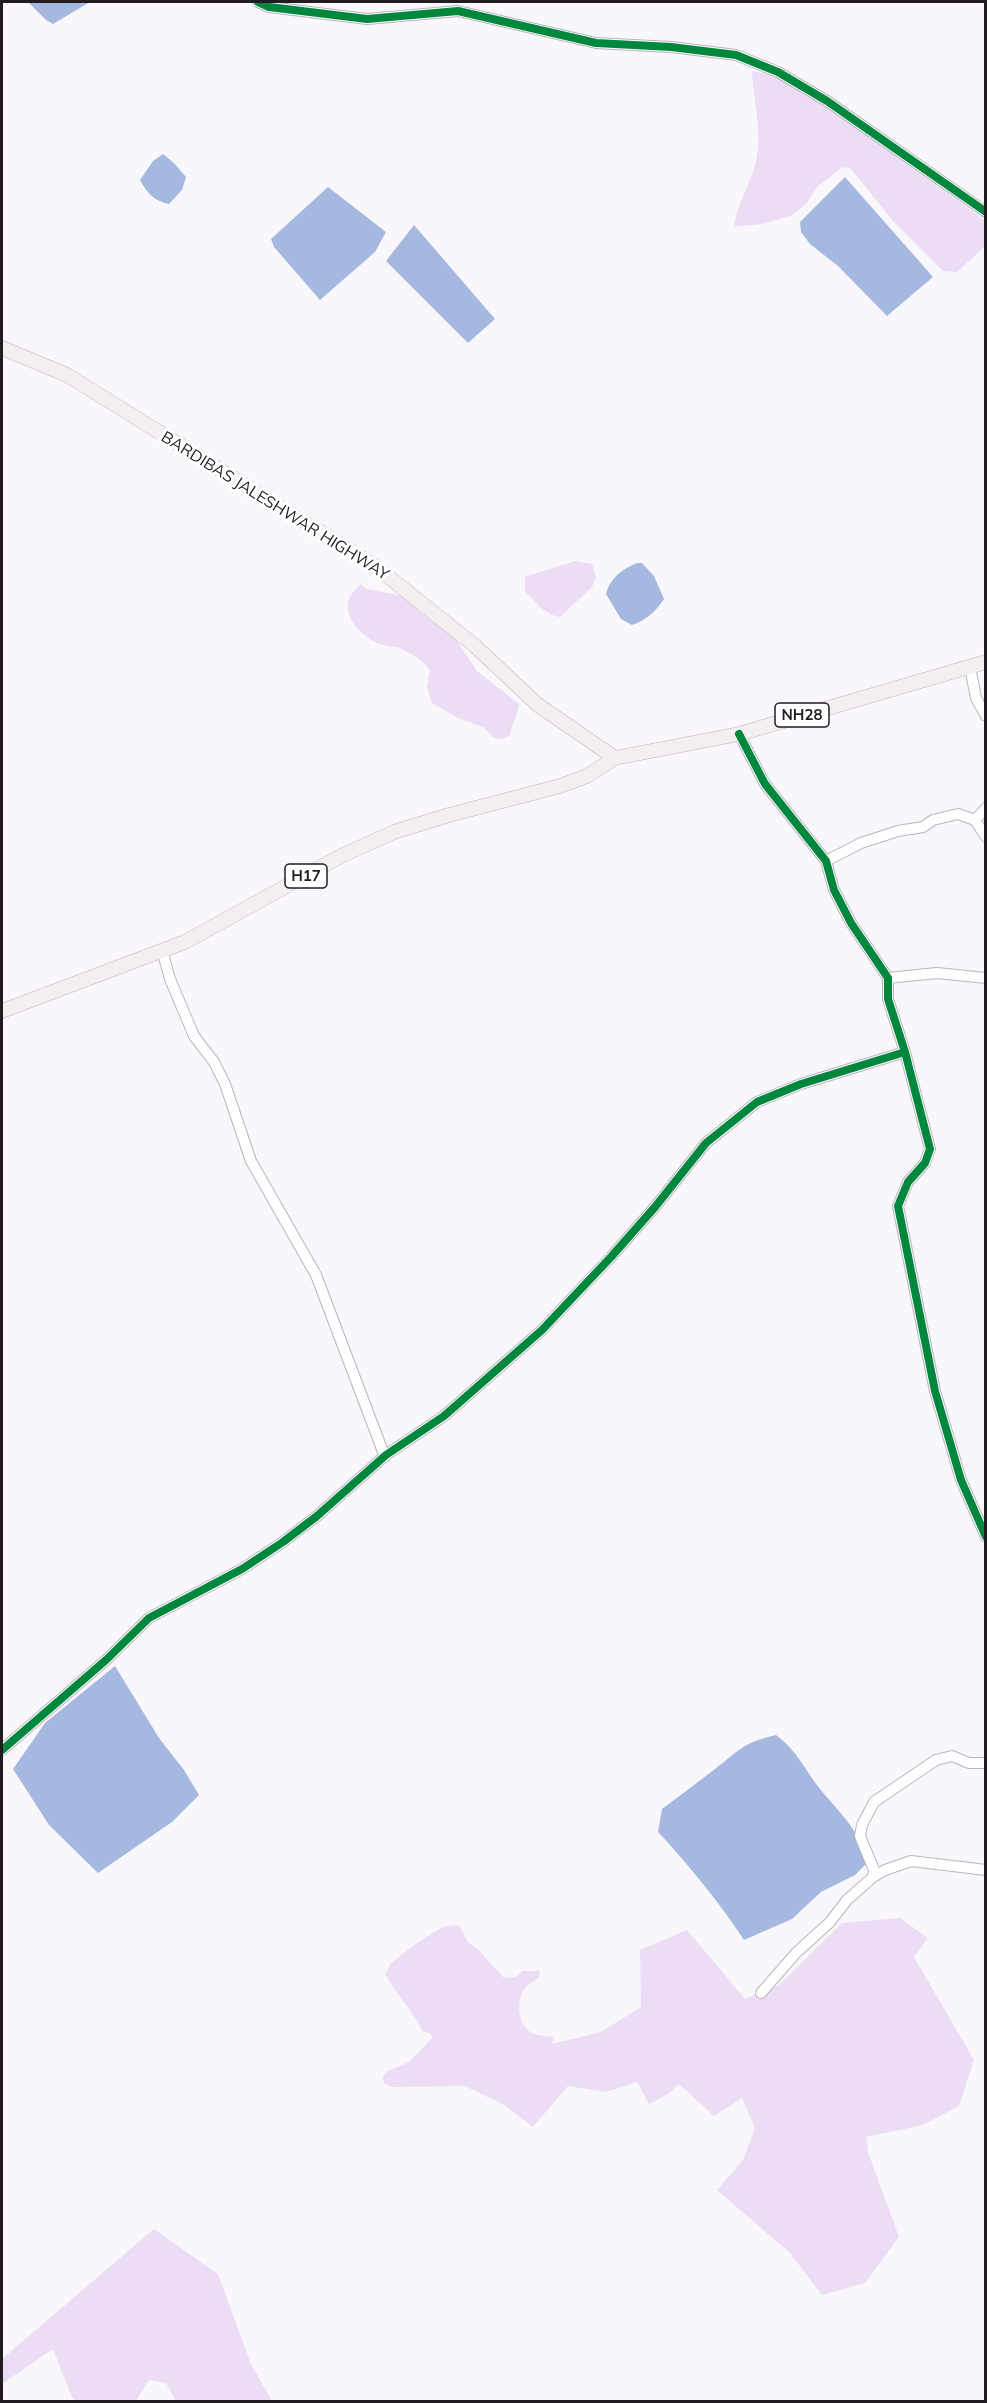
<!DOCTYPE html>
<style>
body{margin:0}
#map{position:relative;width:987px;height:2403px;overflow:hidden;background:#f9f6fc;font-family:Mulish,sans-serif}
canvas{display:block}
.frame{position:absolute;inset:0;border:3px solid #201c22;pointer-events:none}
</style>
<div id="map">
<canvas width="987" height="2403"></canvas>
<div class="frame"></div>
</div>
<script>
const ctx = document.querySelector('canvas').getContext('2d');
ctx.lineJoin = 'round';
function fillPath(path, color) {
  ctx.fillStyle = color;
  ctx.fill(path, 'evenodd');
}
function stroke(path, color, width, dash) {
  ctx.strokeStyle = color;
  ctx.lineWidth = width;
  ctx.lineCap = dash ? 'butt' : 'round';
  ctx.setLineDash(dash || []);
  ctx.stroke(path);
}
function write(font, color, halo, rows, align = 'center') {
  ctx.font = font + ' Mulish,sans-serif';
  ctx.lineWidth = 6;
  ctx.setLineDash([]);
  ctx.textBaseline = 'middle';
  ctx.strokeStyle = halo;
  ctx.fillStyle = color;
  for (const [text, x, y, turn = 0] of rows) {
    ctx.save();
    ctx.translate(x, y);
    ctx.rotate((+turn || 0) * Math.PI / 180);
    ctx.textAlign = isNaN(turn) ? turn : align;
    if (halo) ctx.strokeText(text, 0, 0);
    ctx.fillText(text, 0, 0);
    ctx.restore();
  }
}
fillPath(new Path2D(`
 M752,71l23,4 49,31 161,114v26l-28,26 -14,-1 -49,-49 -44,-54 -7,-1 -25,19 -11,17 -16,13 -30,8 -27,3c3,-24 17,-43 22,-66 7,-30 -3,-60 -4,-90z
 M575,561l17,3 4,13 -4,10 -32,30 -8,-2 -11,-7 -16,-17v-14z
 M360,584l6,5 37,7 19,18 31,21 24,36 42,33c-1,12 -8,20 -9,31l-7,4 -9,-1 -11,-11 -25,-9 -26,-15 -5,-16 3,-17c-7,-9 -16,-15 -26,-20 -8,-5 -18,-3 -27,-7 -15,-8 -34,-24 -28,-44 2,-5 7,-10 11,-15z
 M900,1918l28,20 -14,19 60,103 -15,46 -36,19 -57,12 2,15 31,85 -34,46 -43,12 -32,-42 -73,-63 26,-30 12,-32 -13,-30 -28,18 -35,-32 -11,10 -19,10 -12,-22 -31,10 -38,-6 -35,41 -27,-21 -41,-20 -72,1 -8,-3 -3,-6 6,-7 21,-9 23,-24 -1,-4 -9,-3c-9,-22 -26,-36 -37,-57l6,-11 26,-20 26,-16 13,-2 4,2 8,15 10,7 26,29 12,-1 7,-6h16l1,5c-4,5 -11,7 -15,12 -10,12 -7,40 9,46 6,2 14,2 20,3l-2,7 49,-12 40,-25 -1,-57 47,-20 58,69 34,-14 63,-62z
 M154,2229l64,45 33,90 21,37h-96l-10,-18 -17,-3 -13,21h-60l-4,-4 -19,-48 -51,35v-25z`), '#ecddf5');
fillPath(new Path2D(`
 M28,2h62l-37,22 -7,-4z
 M163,154l11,9 12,14 -4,13 -13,14c-15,-3 -22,-11 -29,-24l13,-19z
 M845,177l88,100 -46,39 -49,-50 -28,-22 -9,-12 -1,-10z
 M328,187l58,45 -11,20 -55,48 -46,-53 -3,-8z
 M414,225l81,94 -27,24 -82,-82z
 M637,563h5l12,13 10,23c-9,13 -16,20 -32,26l-11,-6 -15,-25c4,-16 16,-25 31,-31z
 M115,1666l44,72 25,32 15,25 -27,27 -74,51 -49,-48 -36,-56 32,-46z
 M776,1735c21,16 26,30 41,50 19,25 45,45 50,78l-12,12 -34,17 -29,27 -48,21c-25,-38 -55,-75 -86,-108l4,-23c17,-13 35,-26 53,-40 25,-19 27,-26 61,-34z`), '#a5b8e0');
const minor = new Path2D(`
 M258,2l11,5 98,12 91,-8 138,32 75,4 65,8 42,17 49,29 159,111
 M970,667l6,31 10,18
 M739,734l26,50 61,77 8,29 17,33 37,55v21l17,53 25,97 -5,14 -17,19 -10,24 37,185 26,89 25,57
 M975,820l11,17
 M826,861l35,-18 37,-12 25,-4 10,-7 25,-6 17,6 11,-12
 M162,950l8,29 24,57 20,26 11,22 26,77 65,114 69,182
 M888,978l49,-5 49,5
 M2,1750l104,-90 43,-42 93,-49 41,-27 34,-26 69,-61 58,-39 98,-86 69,-73 44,-50 51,-64 51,-41 44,-18 104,-32
 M873,1877l1,-7 -14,-34 2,-11 12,-23 62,-42 16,-4 17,7h17
 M761,1993l35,-40 34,-31 17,-22 26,-23 12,-7 26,-9 75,9`);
const major = new Path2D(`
 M2,348l65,27 308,191 100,80 63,59 77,53
 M2,1011l183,-69 156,-86 53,-24 55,-17 111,-29 27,-10 28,-18 124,-24 247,-72`);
stroke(minor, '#b9b6bb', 12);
stroke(major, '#c0b3b8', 15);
stroke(minor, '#fefeff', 10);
stroke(major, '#f5eef0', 14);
stroke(new Path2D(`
 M258,2l11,5 98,12 91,-8 138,32 75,4 65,8 42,17 49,29 159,111
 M739,734l26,50 61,77 8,29 17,33 37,55v21l17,53 25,97 -5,14 -17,19 -10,24 37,185 26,89 25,57
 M2,1750l104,-90 43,-42 93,-49 41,-27 34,-26 69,-61 58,-39 98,-86 69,-73 44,-50 51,-64 51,-41 44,-18 104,-32`), '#00873e', 8);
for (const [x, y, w] of [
 [802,715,54],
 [306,876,42]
]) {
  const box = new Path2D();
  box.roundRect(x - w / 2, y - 12, w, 24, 4.5);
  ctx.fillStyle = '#fff';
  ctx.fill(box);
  stroke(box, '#201c22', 1.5);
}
write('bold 15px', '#201c22', null, [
 ["NH28",802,715],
 ["H17",306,876]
]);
write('16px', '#201c22', '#fff', [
 ["BARDIBAS JALESHWAR HIGHWAY",275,506,32]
]);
</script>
